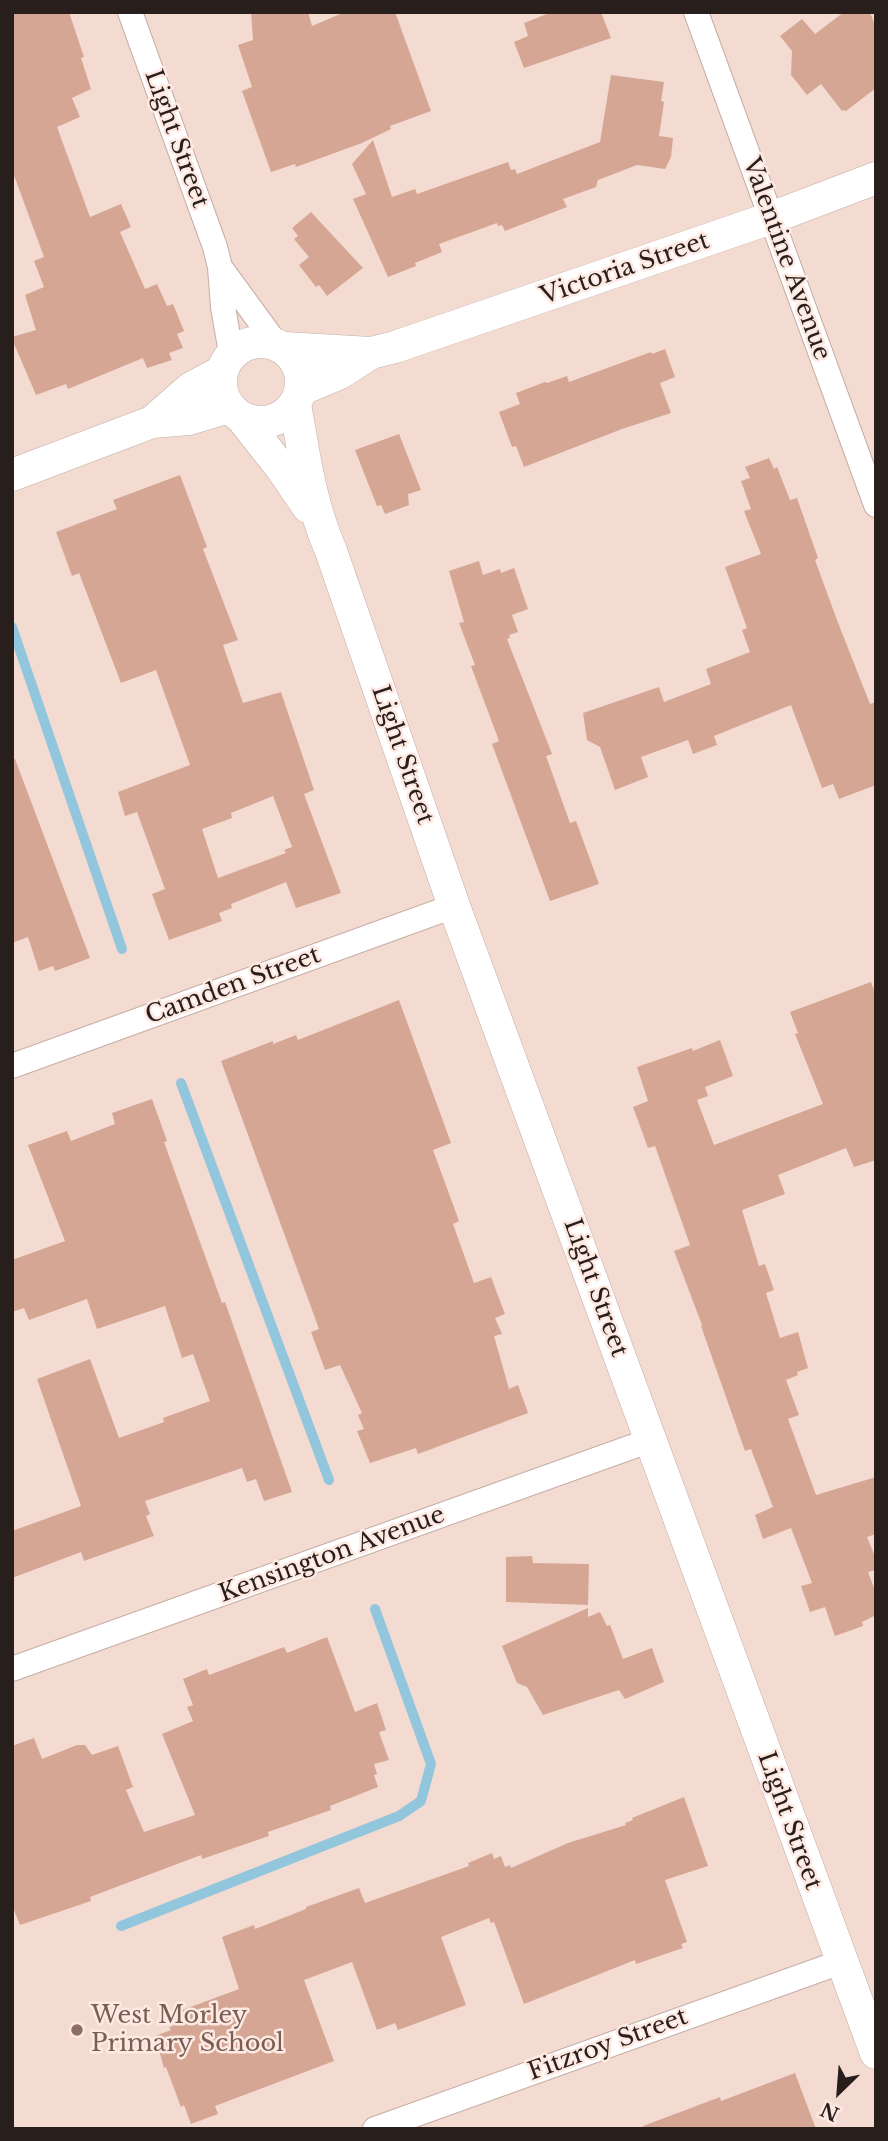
<!DOCTYPE html>
<style>
body{margin:0}
#map{position:relative;width:888px;height:2141px;overflow:hidden;background:#f4dbd2;font-family:"Libre Baskerville",serif}
canvas{display:block}
.frame{position:absolute;inset:0;border:14px solid #281f1c;pointer-events:none}
.north{position:absolute;left:804px;top:2057px;width:70px;height:70px;-webkit-text-stroke:5px #fee9e2;paint-order:stroke;rotate:205deg;font-size:19px;font-weight:700;line-height:28px;text-align:center;color:#281f1c}
.north::after{content:'';display:block;margin:auto;width:24px;height:32px;background:#281f1c;clip-path:polygon(50% 0,100% 100%,50% 72%,0 100%)}
</style>
<div id="map">
<canvas width="888" height="2141"></canvas>
<div class="frame"></div>
<div class="north">N</div>
</div>
<script>
const ctx = document.querySelector('canvas').getContext('2d');
ctx.lineJoin = 'round';
function stroke(path, color, width, dash) {
  ctx.strokeStyle = color;
  ctx.lineWidth = width;
  ctx.lineCap = dash ? 'butt' : 'round';
  ctx.setLineDash(dash || []);
  ctx.stroke(path);
}
function fillPath(path, color) {
  ctx.fillStyle = color;
  ctx.fill(path, 'evenodd');
}
function write(font, color, halo, rows, align = 'center') {
  ctx.font = font + ' "Libre Baskerville",serif';
  ctx.lineWidth = 5;
  ctx.setLineDash([]);
  ctx.textBaseline = 'middle';
  ctx.strokeStyle = halo;
  ctx.fillStyle = color;
  for (const [text, x, y, turn = 0] of rows) {
    ctx.save();
    ctx.translate(x, y);
    ctx.rotate((+turn || 0) * Math.PI / 180);
    ctx.textAlign = isNaN(turn) ? turn : align;
    if (halo) ctx.strokeText(text, 0, 0);
    ctx.fillText(text, 0, 0);
    ctx.restore();
  }
}
stroke(new Path2D(`
 M12,627l110,322
 M181,1083l148,397
 M121,1926l278,-110 22,-15 10,-37 -56,-155`), '#91c6dc', 10);
fillPath(new Path2D(`
 M12,12h57l15,45 -3,1 10,31 -19,9 8,19 -23,10 33,90 31,-13 10,23 -11,5 25,57 12,-5 10,22 6,-2 11,27 -7,3 6,14 -14,5 3,7 -25,8 -4,-10 -75,31 -2,-5 -30,11 -24,-56v-2l24,-7 -11,-35 19,-8 -10,-26 10,-4 -32,-87z
 M251,12h57l4,14 33,-14h50l36,99 -41,15 1,3 -29,14 -66,24 -1,-3 -24,8 -29,-81 10,-4 -14,-42 15,-5z
 M552,12h49l10,26 -87,30 -10,-26 14,-6 -4,-13z
 M844,12h26l6,16v60l-30,23 -2,-1 -2,1 -21,-27 -14,11 -16,-20 1,-24 -12,-15 22,-17 13,15z
 M611,75l53,7 -3,19 3,1 -5,34 14,2 -2,19 -6,12 -28,-4 -39,15 -2,7 -33,12 4,8 -62,24 -3,-6 -4,1 -1,-3 -58,21 3,8 -27,11 1,3 -28,11 -35,-78 13,-5 -14,-30 21,-24 19,57 23,-8 2,5 91,-32 3,8 4,-1 2,5 83,-32z
 M311,212l52,56 -36,28 -8,-11 -3,2 -17,-22 10,-8 -15,-18 4,-3 -6,-8z
 M665,349l10,28 -15,6 11,30 -49,16 -98,38 -8,-21 -4,1 -13,-35 21,-8 -4,-11 29,-11 2,1 20,-7 2,6 82,-30 1,2z
 M399,434l22,56 -13,4 1,11 -24,9 -4,-9 -4,1 -22,-56z
 M769,458l5,11 3,-2 13,33 7,-2 21,60 -3,2 22,60 33,84 6,-2v83l-37,14 -6,-15 -11,4 -31,-83 -77,31 3,9 -24,9 -5,-14 -47,17 7,20 -33,13 -15,-43 -13,-7 -4,-27 76,-26 5,15 47,-18 -5,-15 44,-17 -8,-22 5,-2 -22,-61 36,-13 -17,-43 7,-2 -10,-28 9,-3 -5,-11z
 M180,475l27,72 -4,2 35,91 -15,5 20,58 38,-11 33,98 -10,4 37,99 -45,15 -10,-26 -55,22 1,4 -13,5 3,8 -53,19 -17,-46 13,-5 -28,-77 -12,4 -7,-24 72,-27 -34,-95 -35,13 -42,-110 -7,3 -16,-44 61,-23 -4,-9zM273,796l19,51 -8,3 2,3 -68,25 -16,-49 30,-11 -1,-5z
 M479,561l4,14 17,-6 1,4 13,-5 14,41 -16,6 6,17 -9,3 1,3 -3,1 45,115 -6,2 24,67 6,-2 23,63 -49,17 -58,-157 7,-3 -28,-75 4,-1 -16,-42 5,-1 -15,-51z
 M12,759h3l75,199 -35,13 -2,-5 -14,5 -11,-34 -16,6z
 M871,982l5,13v165l-22,7 -8,-19 -68,27 7,19 -43,16 17,56 6,-2 9,26 -8,3 14,45 18,-6 10,36 -11,4 1,3 -12,5 13,35 -11,4 28,76 60,-18v57l-9,3 9,22v11l-8,2 8,21v22l-14,7 1,4 -28,10 -10,-29 -15,5 -9,-26 11,-3 -21,-55 -28,11 -8,-24 18,-8 -22,-58 -6,2 -44,-125 1,-1 -28,-74 16,-6 -35,-99 -7,2 -15,-41 15,-6 -11,-34 55,-19 1,3 27,-11 13,36 -28,11 3,9 -11,4 17,45 109,-41 -28,-70 3,-1 -8,-21z
 M399,1000l52,143 -18,7 26,71 -6,3 21,59 17,-6 14,37 -10,4 7,16 -8,2 15,53 9,-4 10,28 -110,41 -2,-6 -46,15 -13,-32 7,-2 -6,-14 4,-2 -22,-48 -15,5 -14,-38 8,-3 -98,-268 52,-20v3l23,-9 2,5z
 M152,1099l15,42 -3,1 58,161 3,-1 67,190 -28,9 -8,-22 -9,3 -5,-14 -97,33 5,13 -4,2 8,20 -70,25 -3,-9 -69,26v-47l69,-25 -44,-127 53,-20 29,79 45,-16 -1,-4 47,-17 -17,-47 -11,4 -17,-52 -68,23 -10,-30 -58,21 -5,-12 -12,4v-52l53,-19 -37,-96 39,-14 4,10 44,-17 -3,-11z
 M532,1556l1,7 56,1 -1,41 -82,-3v-45z
 M588,1608v9l12,-5 7,14 3,-1 13,34 29,-11 12,34 -39,17 -6,-9 -76,25 -16,-28 -10,-4 -15,-37z
 M327,1637l28,75 22,-9 9,27 -7,2 10,28 -15,4 3,10 -3,1 4,12 -48,19 1,4 -63,22 1,4 -67,23 -1,-4 -111,42 1,4 -71,24 -8,-20v-159l22,-8 8,21 35,-14h8l7,10 26,-9 15,41 -7,3 18,42 51,-17 -33,-81 31,-13 -6,-14 6,-2 -10,-26 24,-10 2,6 75,-28 3,6z
 M684,1797l24,69 -43,14 22,62 -6,2 2,4 -47,16 -1,-4 -111,44 -30,-82 -3,1 -2,-5 -48,19 25,68 -68,25 -3,-7 -18,7 -25,-68 -48,18 30,81 -119,45 3,8 -27,10 -7,-19 -3,2 -15,-40 -2,1 -9,-32 16,-6 -2,-3 4,-1 -4,-11 70,-26 -17,-52 32,-12 1,4 51,-20v-2l53,-19 6,15 104,-37 -1,-3 24,-10 2,6 7,-3 4,11 5,-2 1,3 57,-25 58,-18 -1,-2 8,-3 -1,-2z
 M795,2073l21,56h-173v-3l77,-29 1,4z`), '#d6a694');
const minor = new Path2D(`
 M130,12l85,235 5,20 3,40 8,46
 M696,12l180,493
 M220,267l57,78
 M12,1066l442,-160
 M12,1669l639,-229
 M375,2129l466,-167`);
const tertiary = new Path2D(`
 M221 382a40 40 0 1 1 80 0a40 40 0 1 1-80 0Z
 M284,348l87,5
 M300,390l40,-17 31,-20 24,-6 376,-129 105,-40
 M295,404c9,50 15,99 36,147l123,355 422,1147
 M242,418l40,51 26,38
 M152,422l37,-3 40,-12
 M12,475l140,-53 39,-34 30,-16`);
stroke(minor, '#c6ada5', 26);
stroke(tertiary, '#c6ada5', 33);
stroke(minor, '#fff', 24);
stroke(tertiary, '#fff', 32);
for (const [x, y, r, color] of [
 [77,2030,7,"#8d6e63"]
]) {
  const dot = new Path2D();
  dot.arc(x, y, r, 0, 2 * Math.PI);
  ctx.fillStyle = color;
  ctx.fill(dot);
  stroke(dot, '#fee9e2', 2.5);
}
write('24px', '#281f1c', '#fee9e2', [
 ["Light Street",176,139,70],
 ["Valentine Avenue",786,259,70],
 ["Victoria Street",625,269,-19],
 ["Light Street",402,755,71],
 ["Camden Street",233,986,-20],
 ["Light Street",595,1288,70],
 ["Kensington Avenue",332,1555,-20],
 ["Light Street",789,1821,70],
 ["Fitzroy Street",608,2045,-20]
]);
write('24px', '#785e54', '#fee9e2', [
 ["West Morley",91,2016],
 ["Primary School",91,2044]
], 'left');
</script>
